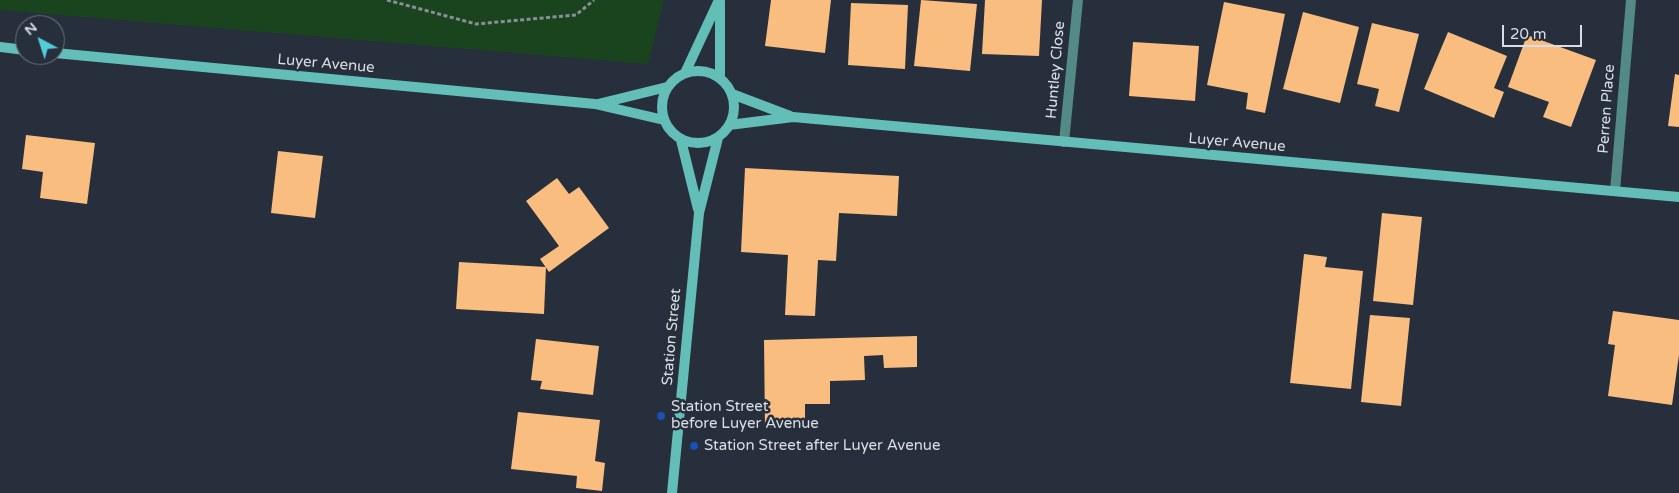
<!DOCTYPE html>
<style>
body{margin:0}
#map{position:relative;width:1679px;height:493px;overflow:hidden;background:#272f3c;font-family:"Varela Round",sans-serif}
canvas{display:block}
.north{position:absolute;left:15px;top:15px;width:50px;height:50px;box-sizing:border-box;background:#272f3c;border:1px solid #6e7580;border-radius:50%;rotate:320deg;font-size:14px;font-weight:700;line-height:20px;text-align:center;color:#d8dee6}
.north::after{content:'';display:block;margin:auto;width:18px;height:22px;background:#52ccd6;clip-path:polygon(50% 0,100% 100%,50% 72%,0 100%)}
.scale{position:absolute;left:1502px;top:25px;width:80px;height:22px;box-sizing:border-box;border:2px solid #d8dee6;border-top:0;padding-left:6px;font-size:15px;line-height:18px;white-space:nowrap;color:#d8dee6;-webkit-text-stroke:4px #272f3c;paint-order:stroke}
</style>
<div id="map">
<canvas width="1679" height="493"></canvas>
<div class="north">N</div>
<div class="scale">20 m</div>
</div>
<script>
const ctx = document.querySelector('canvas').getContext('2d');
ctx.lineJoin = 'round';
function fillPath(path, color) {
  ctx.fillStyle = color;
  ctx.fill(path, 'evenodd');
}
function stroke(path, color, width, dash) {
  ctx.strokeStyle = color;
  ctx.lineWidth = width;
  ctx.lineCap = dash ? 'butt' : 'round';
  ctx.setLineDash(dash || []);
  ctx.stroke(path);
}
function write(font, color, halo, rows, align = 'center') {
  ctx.font = font + ' "Varela Round",sans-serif';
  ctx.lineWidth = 5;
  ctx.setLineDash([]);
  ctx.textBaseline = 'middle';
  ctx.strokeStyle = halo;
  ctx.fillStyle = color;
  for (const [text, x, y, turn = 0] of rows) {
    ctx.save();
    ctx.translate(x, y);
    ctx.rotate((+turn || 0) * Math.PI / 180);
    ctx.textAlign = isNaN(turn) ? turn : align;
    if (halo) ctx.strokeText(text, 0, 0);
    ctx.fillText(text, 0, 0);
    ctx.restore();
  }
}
fillPath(new Path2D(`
 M0,0h664l-16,64 -648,-54z`), '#1a441d');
fillPath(new Path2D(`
 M771,0h60l-6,53 -60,-7z
 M921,0l56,4 -7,67 -56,-5z
 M985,0h57l-3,56 -57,-2z
 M1224,2l61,12 -20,99 -19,-4 2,-16 -41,-8z
 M851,3l57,2 -3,64 -57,-4z
 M1303,12l56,15 -19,76 -57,-14z
 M1372,23l47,11 -20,78 -24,-6 4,-17 -22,-5z
 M1448,32l59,24 -13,32 10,4 -10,26 -70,-29z
 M1527,35l69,25 -25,67 -28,-10 6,-15 -41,-15z
 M1133,42l66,4 -4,55 -66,-5z
 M1675,74l4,1v52l-11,-1z
 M26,135l69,8 -8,61 -47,-6 3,-26 -21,-3z
 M278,151l45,5 -8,62 -44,-5z
 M745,168l154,8 -2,40 -58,-3 -3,48 -18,-1 -3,56 -30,-1 3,-60 -47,-3z
 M557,178l12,16 10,-7 30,41 -60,44 -9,-13 19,-13 -33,-45z
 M1382,213l40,4 -9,88 -40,-4z
 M1304,254l23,3 -2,10 38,4 -12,118 -61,-6z
 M459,262l87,5 -2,47 -88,-5z
 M1613,311l66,9v35l-7,50 -64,-9 7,-51 -7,-1z
 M1370,315l40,3 -9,88 -40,-4z
 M917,336v31l-33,1 -1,-13 -19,1 1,24 -35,1v23h-25v22l-40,2 -1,-88z
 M536,339l63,7 -6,49 -53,-6 2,-8 -11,-1z
 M518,412l82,8 -5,41 10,2 -3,28 -26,-3 1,-12 -66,-7z`), '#f8bd7f');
stroke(new Path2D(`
 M387,0l89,24 100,-9 18,-15`), '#888f99', 3, [4, 2.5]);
stroke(new Path2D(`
 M1064,142l14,-142
 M1615,191l16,-191`), '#548a86', 10);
stroke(new Path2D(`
 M0,47l25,3
 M55,53l540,51 69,16
 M662 107a36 36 0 1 1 72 0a36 36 0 1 1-72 0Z
 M685,73l34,-73
 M720,78v-77
 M732,94l58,22
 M598,104l69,-17
 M729,125l64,-8 886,80
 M681,140l17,69
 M672,493l27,-280 19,-75`), '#63beb8', 10);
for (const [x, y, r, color] of [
 [661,416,5,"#1a4fb4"],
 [694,446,5,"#1a4fb4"]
]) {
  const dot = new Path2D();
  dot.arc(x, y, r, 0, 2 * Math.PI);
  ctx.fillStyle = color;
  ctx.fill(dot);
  stroke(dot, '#272f3c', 2);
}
write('15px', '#d8dee6', '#272f3c', [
 ["Luyer Avenue",326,64,5],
 ["Huntley Close",1056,70,-85],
 ["Perren Place",1607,109,-86],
 ["Luyer Avenue",1237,143,5],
 ["Station Street",672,337,-85]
]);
write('15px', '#d8dee6', '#272f3c', [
 ["Station Street",671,407],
 ["before Luyer Avenue",671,424],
 ["Station Street after Luyer Avenue",704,446]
], 'left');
</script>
